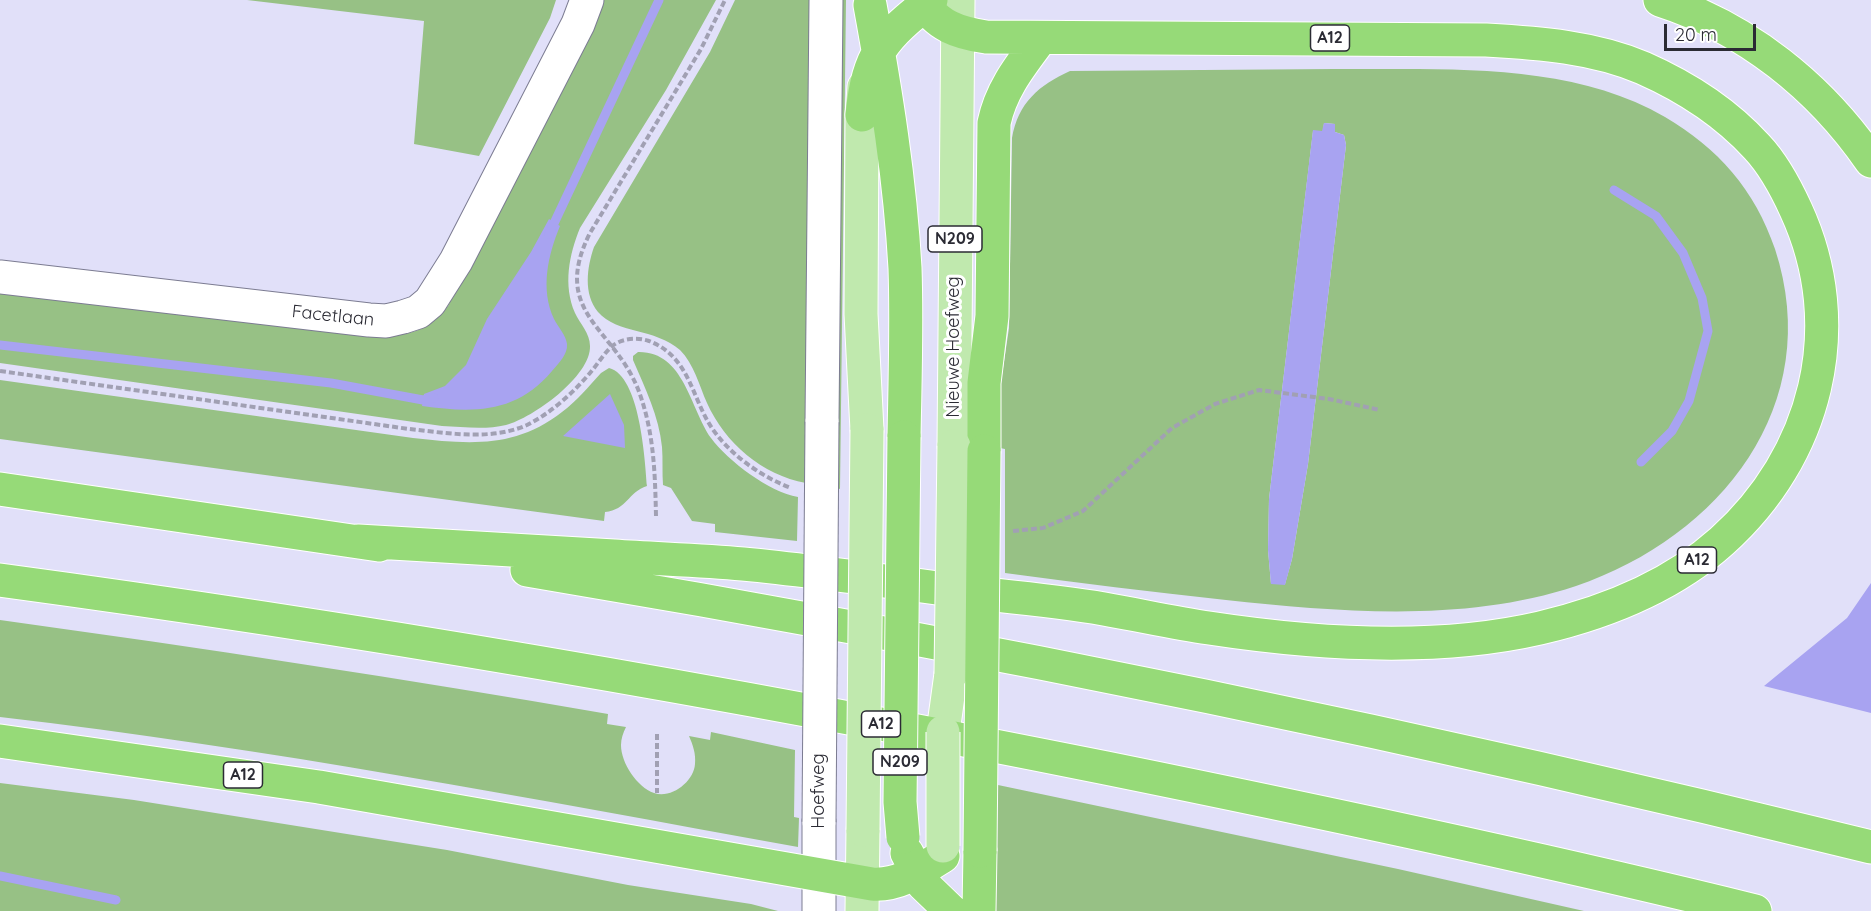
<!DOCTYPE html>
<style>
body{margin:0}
#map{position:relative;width:1871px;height:911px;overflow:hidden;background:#e1e0f9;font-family:Quicksand,sans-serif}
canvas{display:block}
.scale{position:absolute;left:1664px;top:24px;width:92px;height:27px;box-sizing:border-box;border:3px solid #2b2b34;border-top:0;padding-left:8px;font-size:18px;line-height:21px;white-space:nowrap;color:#2b2b34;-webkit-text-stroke:4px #fff;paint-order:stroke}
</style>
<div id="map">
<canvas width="1871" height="911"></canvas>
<div class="scale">20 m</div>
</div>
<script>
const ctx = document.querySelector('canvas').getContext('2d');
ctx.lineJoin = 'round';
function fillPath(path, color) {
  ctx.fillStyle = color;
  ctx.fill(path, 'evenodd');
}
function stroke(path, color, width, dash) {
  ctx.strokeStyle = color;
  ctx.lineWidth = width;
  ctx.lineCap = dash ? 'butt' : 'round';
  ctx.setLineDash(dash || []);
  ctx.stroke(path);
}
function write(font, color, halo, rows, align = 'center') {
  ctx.font = font + ' Quicksand,sans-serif';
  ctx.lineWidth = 6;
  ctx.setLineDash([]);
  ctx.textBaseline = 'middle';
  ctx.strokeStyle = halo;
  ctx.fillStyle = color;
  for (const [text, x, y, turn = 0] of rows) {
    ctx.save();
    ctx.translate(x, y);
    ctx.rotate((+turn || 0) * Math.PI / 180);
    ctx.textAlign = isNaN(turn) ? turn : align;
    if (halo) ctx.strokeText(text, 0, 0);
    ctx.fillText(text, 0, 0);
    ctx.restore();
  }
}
fillPath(new Path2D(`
 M247,0h309l-6,18 -71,138 -65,-12 10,-123z
 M602,0h114l-50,90 -86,138c-11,27 -17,57 -5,85 5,11 15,20 15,33 1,30 -57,72 -84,79 -20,5 -43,2 -64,1l-442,-63v-71l395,43c24,-2 38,-10 53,-29l142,-274z
 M735,0h77l-6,483c-44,-8 -81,-40 -99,-80 -8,-18 -13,-39 -27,-53 -25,-22 -63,-16 -82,-38 -15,-18 -11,-45 -4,-65l116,-195z
 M841,0h5l-6,489 -6,-2z
 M1335,69c107,1 234,-8 330,48 53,31 90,73 110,132 51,156 -55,288 -199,337 -111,37 -236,26 -350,14 -74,-8 -148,-17 -221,-27v-124l-10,-2 3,-45 11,-74 3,-190c6,-35 27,-53 58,-67zM1324,123l11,1v8l9,3 2,10 -38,319 -16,95 -7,25h-14l-3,-34 1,-51 44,-368h10z
 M638,352c46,-1 52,56 73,86 17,23 58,54 87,59l-1,44 -82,-9v-8l-23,-3 -21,-33 -8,-3c-1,-12 0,-26 -1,-38 -3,-31 -17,-59 -29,-87v-4z
 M609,368c31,8 36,91 38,118 -19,6 -20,24 -42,26l-1,9 -604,-82v-59l413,58c55,6 102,11 149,-26 15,-11 27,-26 39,-39z
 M0,620c203,28 406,59 608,94l-1,10 19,3c-3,6 -5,12 -5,18 0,18 16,42 33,48 18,6 40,-12 41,-29 1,-10 -2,-19 -6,-28l21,4 1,-8 84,18 -1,67 5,1 -1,29c-265,-48 -530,-99 -798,-130z
 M0,783l134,17 313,50 181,35 123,19 27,7h-778z
 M998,785l400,84 186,42h-591z`), '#97c185');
fillPath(new Path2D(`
 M1324,123l11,1v8l9,3 2,10 -38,319 -16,95 -7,26 -14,-1 -3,-34 1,-51 44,-369 9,1z
 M549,219l11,7c-12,29 -20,63 -6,93 4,8 12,16 13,25 1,10 -8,19 -15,27 -36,43 -79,42 -130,35l2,-12 21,-8 21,-21 21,-46 44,-67z
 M610,394l14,31 1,23 -62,-12z
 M1871,583v130l-107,-27 83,-68z`), '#a8a3f1');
stroke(new Path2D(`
 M1614,190l42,26 27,37 19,45 6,33 -19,70 -17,30 -31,31
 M549,234l110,-234
 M0,345l331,38 92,17 11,-2
 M0,876l116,24`), '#a8a3f1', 9);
const minor = new Path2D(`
 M0,277l369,43 17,1 17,-4 15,-5 12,-10 26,-41 122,-237 9,-24
 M822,422l4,-422
 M819,911v-89`);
const major = new Path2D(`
 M864,87l-2,28 -1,199 6,116
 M954,446l4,-446
 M943,732l8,-58
 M862,911l1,-81`);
const highway = new Path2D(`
 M1660,0c87,28 160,87 211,161
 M870,5c16,87 30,174 35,263 2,56 0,113 -1,169
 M862,115c6,-62 22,-78 69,-115
 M984,451v-68l8,-67 2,-193c7,-34 27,-58 47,-85
 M0,489l379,56
 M358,541c85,5 171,10 256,15 43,3 86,4 129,8 74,7 149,18 223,28 46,5 92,9 138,17 35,6 70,14 105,19 105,16 227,24 331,0 64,-15 132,-42 182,-87 94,-84 128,-214 74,-331 -10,-22 -22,-45 -39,-63 -31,-34 -71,-60 -114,-79 -49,-21 -104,-25 -157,-28l-500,-3c-27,-4 -50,-11 -64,-37
 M527,570c451,75 900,167 1344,277
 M0,580c371,50 739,114 1106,188 217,44 434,90 649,143
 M0,741l319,46 553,97c27,2 49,-14 71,-28
 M907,853l16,31 28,27
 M979,911l1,-60`);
stroke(minor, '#7c7c92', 35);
stroke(major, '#fff', 35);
stroke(highway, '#fff', 35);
stroke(new Path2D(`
 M0,371l409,58c38,4 82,12 118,-4 24,-12 46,-32 63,-52 7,-8 13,-18 20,-25 10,-10 27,-11 39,-7 44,17 42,62 68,94 18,23 47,43 74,53
 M656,516c-1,-44 -2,-85 -18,-127 -25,-62 -88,-77 -48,-156l111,-184 24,-49
 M1013,531l30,-3 40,-17 89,-83 43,-24 44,-14 70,9 51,11
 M657,734v59`), '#a1a0b3', 4, [6, 3]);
stroke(minor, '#fff', 33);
stroke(major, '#c0e9ae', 33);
stroke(highway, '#96da78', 33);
const minorBridge = new Path2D(`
 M819,822l3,-400`);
const majorBridge = new Path2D(`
 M951,674l3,-228
 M863,830l4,-400
 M943,846v-114`);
const highwayBridge = new Path2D(`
 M903,837l-3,-35 4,-365
 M980,851l4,-400`);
stroke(minorBridge, '#7c7c92', 35, []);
stroke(majorBridge, '#fff', 35, []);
stroke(highwayBridge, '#fff', 35, []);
stroke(minorBridge, '#fff', 33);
stroke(majorBridge, '#c0e9ae', 33);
stroke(highwayBridge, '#96da78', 33);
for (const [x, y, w] of [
 [1330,38,39],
 [955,239,54],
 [1697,560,39],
 [881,724,39],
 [900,762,54],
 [243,775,39]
]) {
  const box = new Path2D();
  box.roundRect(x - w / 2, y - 13, w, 26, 4.5);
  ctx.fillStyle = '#fff';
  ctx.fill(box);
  stroke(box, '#2b2b34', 1.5);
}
write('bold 16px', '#2b2b34', null, [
 ["A12",1330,38],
 ["N209",955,239],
 ["A12",1697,560],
 ["A12",881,724],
 ["N209",900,762],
 ["A12",243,775]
]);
write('18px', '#2b2b34', '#fff', [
 ["Facetlaan",333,316,6],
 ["Nieuwe Hoefweg",954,347,-90],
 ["Hoefweg",819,791,-90]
]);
</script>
